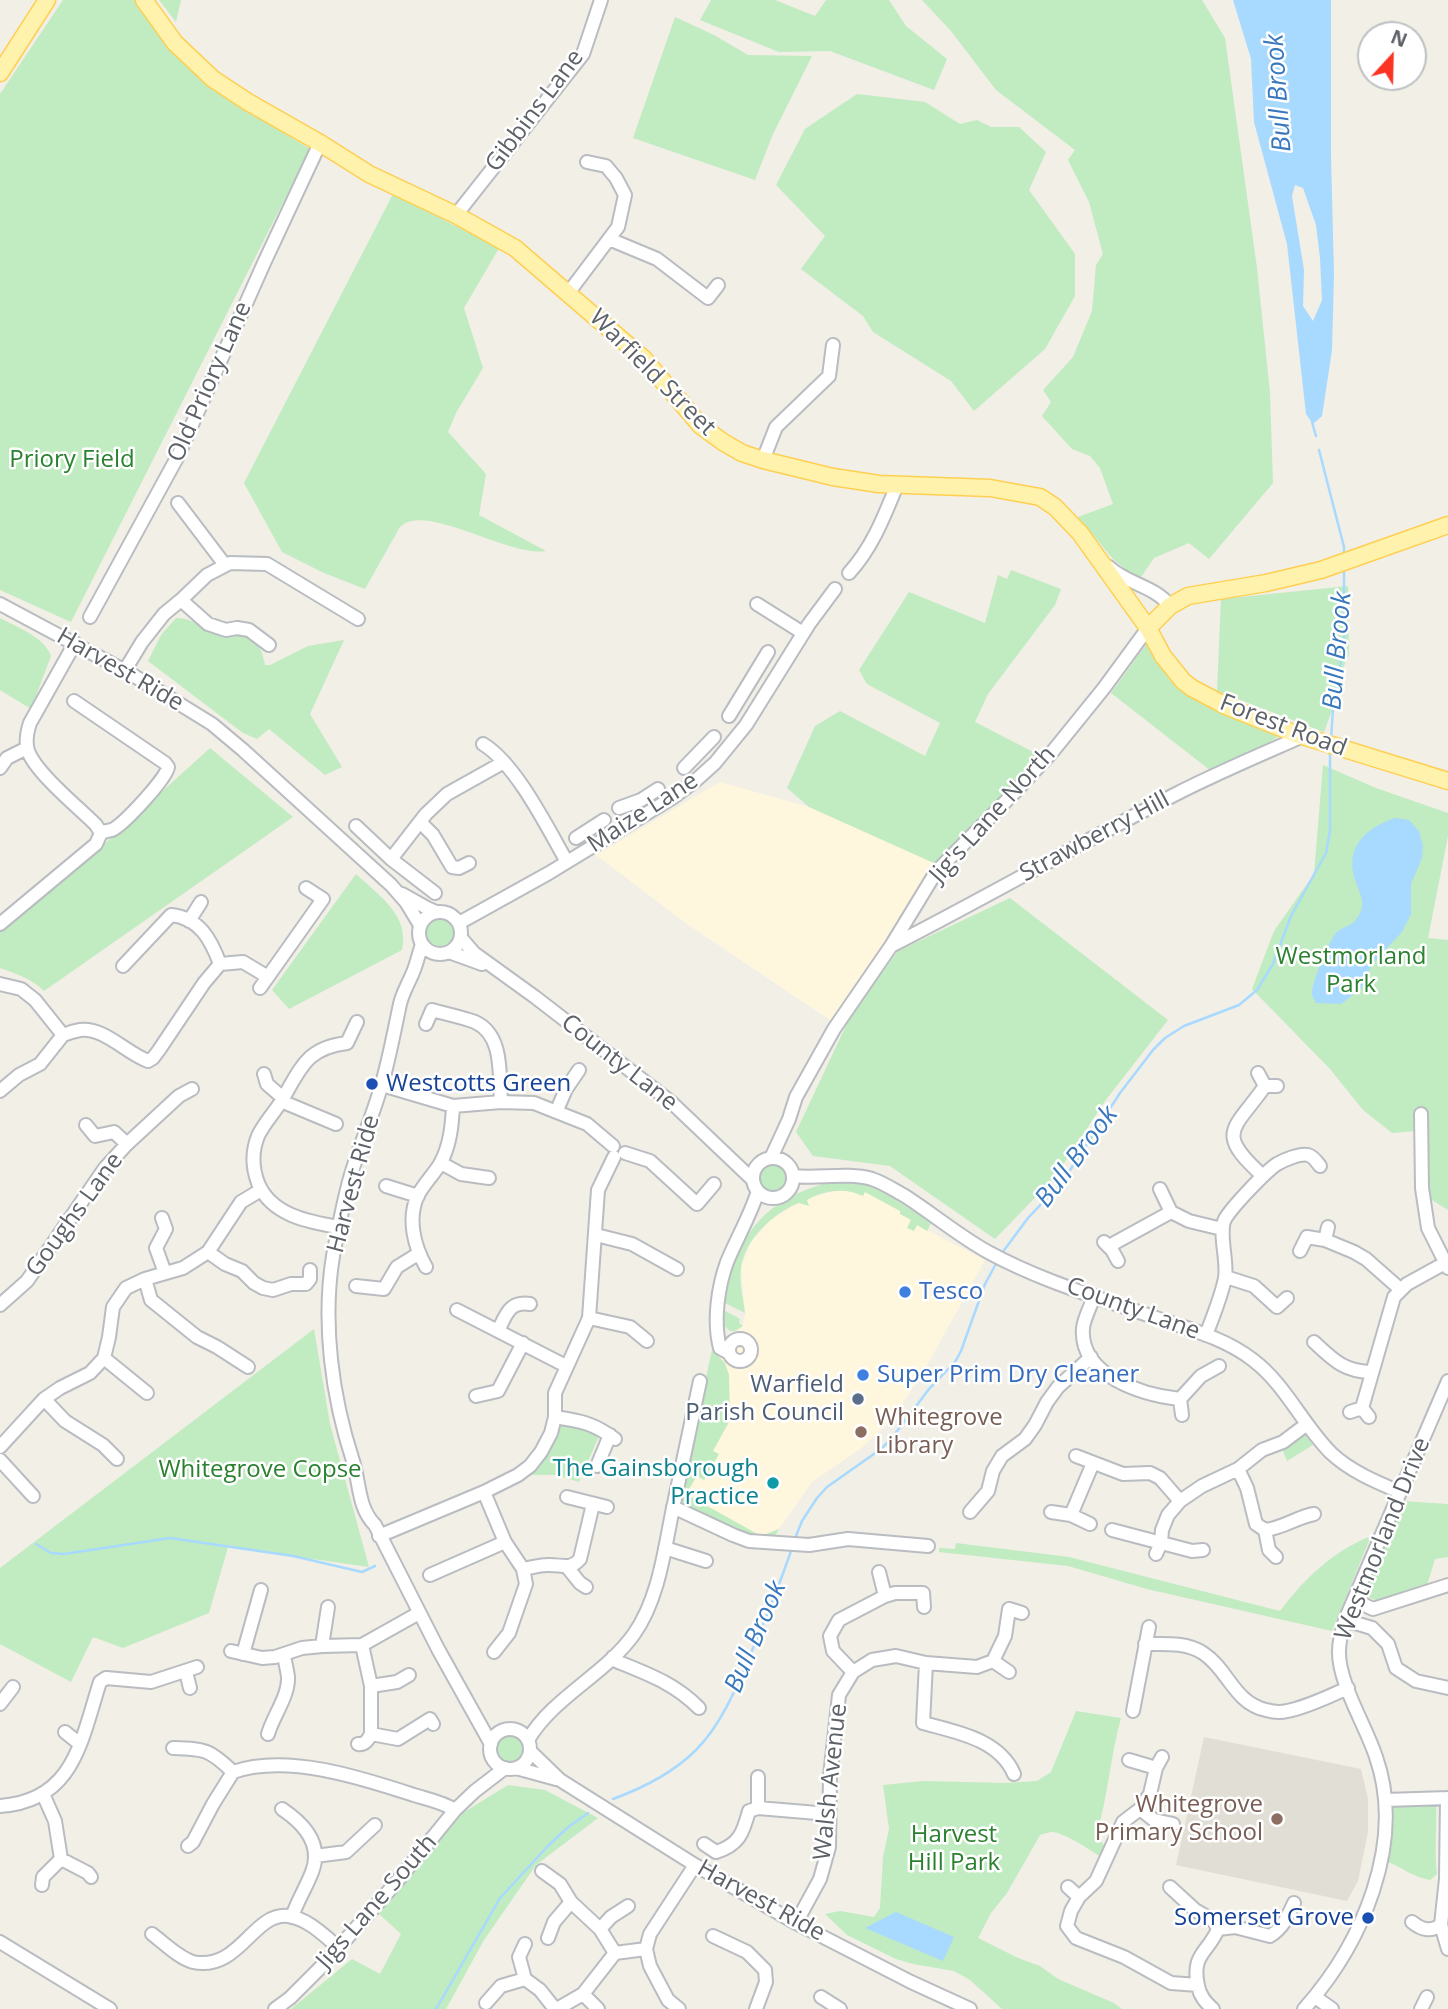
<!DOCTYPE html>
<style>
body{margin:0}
#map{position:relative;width:1448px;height:2009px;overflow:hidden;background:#f1efe6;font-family:"Open Sans",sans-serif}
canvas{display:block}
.north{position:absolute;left:1357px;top:21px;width:70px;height:70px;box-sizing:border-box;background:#fff;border:2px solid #bec0c3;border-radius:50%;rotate:22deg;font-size:19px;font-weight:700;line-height:28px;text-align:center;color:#5d6268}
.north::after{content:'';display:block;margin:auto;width:24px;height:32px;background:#fb3423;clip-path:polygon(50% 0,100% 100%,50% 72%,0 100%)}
</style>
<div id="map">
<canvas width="1448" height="2009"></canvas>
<div class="north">N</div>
</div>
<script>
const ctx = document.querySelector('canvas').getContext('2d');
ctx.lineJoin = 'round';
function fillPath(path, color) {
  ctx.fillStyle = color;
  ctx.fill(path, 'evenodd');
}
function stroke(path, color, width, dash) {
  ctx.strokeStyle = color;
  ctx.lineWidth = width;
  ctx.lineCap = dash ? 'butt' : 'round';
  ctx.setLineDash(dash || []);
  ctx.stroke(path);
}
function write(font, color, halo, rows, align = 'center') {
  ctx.font = font + ' "Open Sans",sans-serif';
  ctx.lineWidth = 5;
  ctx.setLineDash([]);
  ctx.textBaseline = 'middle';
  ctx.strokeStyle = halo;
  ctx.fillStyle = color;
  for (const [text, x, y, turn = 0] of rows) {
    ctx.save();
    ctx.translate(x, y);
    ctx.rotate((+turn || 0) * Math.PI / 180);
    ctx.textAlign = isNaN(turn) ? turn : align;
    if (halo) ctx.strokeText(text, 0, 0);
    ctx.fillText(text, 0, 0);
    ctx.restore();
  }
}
fillPath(new Path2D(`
 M720,782l89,25 127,57 -103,158 -146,-98 -91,-69z
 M834,1191h15l13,5 3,-4 36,19 -1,3 11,6 -3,7 9,-2 68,35 -56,102 -36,57 -33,30 -48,33 -33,47 -18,7 -74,-41 9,-19 8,4 14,-26 -5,-3 17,-31 -5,-57 -13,-13 31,-24 2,-13 -4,-46 10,-25 19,-21 22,-15 20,-9z`), '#fff7dd');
fillPath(new Path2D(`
 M1204,1737l157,32 7,30v33l-10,49 -11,20 -171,-36z`), '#e1ded5');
fillPath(new Path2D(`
 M63,0h73l35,46 70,61 69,42 -239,473 -71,-32v-496z
 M159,0h22l-5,22z
 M711,0h64l40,16 11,-16h63l17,26 41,33 -13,31 -104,-39 -51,1 -79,-32z
 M922,0h280l23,38 32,230 13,125 3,90 -64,76 -20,-16 -35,15 -15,22 -26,-21 -35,-42 35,-13 -13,-36 -10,-12 -18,-7 -30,-33 9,-14 -8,-12 30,-33 19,-46 4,-46 7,-11 -14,-52 -21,-42 7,-10 -79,-60 -45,-59z
 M675,17l39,18 34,20 64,1 -39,78 -18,46 -122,-42z
 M857,94l68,8 35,22 17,-4 14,7h28l27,25 -17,38 46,64v42l-30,53 -71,62 -23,-30 -78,-49 -10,-16 -62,-47 24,-33 -49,-51 29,-56z
 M393,194l106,54 -35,60 19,60 -27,45 -8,19 38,42 -7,41 67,36c-35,7 -122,-50 -146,-24 -3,4 -5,10 -8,14 -9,16 -18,32 -27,48l-41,-16 -42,-21 -38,-69z
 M1011,570l50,19 -6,16 -67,89 -13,28 66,34 -105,108 -127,-57 -22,-19 28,-62 25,-15 85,45 15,-33 -73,-39 -8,-14 50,-78 76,31 13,-48 9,4z
 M1348,586l1,69 -13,28 -3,25 -9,24 -107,-41 4,-92z
 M0,618c17,9 44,19 51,38l-20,53 -31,-19z
 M176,618c20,0 27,13 46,18 11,3 21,-5 31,4 8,7 10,15 12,25h5l38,-19 36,-6 -34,74 32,53 -17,8 -56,-46 -12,10 -14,-6 -95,-72 13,-26z
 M1148,642l21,37 17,15 92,43 -63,37 -104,-81z
 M210,748l83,69 -249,174c-12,-12 -27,-17 -44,-23v-39l102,-83z
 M1323,765l53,23 72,25v23l-20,102 20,2v270l-21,-13v-67l-35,3 -29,-23 -33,-41 -78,-80 22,-58 40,-57z
 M356,874c22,21 54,41 46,76l-113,59 -17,-19z
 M1010,898l158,122 -63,81 -50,76 -60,62 -105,-73 -77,-10 -17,-24 55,-117 47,-64z
 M426 932a14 14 0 1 1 28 0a14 14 0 1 1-28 0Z
 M755 1177a16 16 0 1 1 32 0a16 16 0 1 1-32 0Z
 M833,1182l33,2 15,6 50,33 -4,8 -10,-6 -3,6 -7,-3 4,-8 -11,-6v-3l-35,-19 -2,4c-17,-9 -40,-6 -56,4l2,6 -10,-3c-26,10 -54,36 -58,65 -2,14 2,30 4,45l-20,-10c8,-50 24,-86 71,-109 12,-5 24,-10 37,-12z
 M722,1309l18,10 -1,4 4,3 -8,5h-5l-7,-6z
 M314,1329l16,95 39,143 -141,-20 -19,66 -86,35 -30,-11 -22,45 -71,-38v-76z
 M712,1350l13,13 4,12 1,45 -17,31 6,3 -15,26 -7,-4 -8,13 -7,-3z
 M563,1422l37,12 -21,48 -23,-7h-30z
 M1304,1432l9,13 -26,16 -6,-15z
 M680,1491l81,45 18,-7 -5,9c-31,7 -69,-21 -94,-37z
 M1402,1501l46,3v53l-13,2 -8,26 -49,16 -10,-4 -2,-8z
 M1371,1536l-39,95 -185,-42 -79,-23 -129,-14v-4l16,1 1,-6 113,14 211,54c25,-33 52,-59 91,-75z
 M1076,1711l45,7c-11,39 -13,80 -25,118l9,10 -6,10c-10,-7 -34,-23 -47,-24 -3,0 -9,2 -12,3l-33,58 -16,20 -13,25 40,20 22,8 18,13 56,24 8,6h-120l-32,-29 -16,-9 -41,-7 -17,-5 -49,-24 -22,-21 15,-3 34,6 6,-9 3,-51 6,-28 -6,-44 41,-4 81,2 32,-2 14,-9z
 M496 1749a14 14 0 1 1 28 0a14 14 0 1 1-28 0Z
 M508,1785l37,5 53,28 -62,47 -52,75 -38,69h-155l61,-50 28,15 21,-40 -24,-22 84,-98z
 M1436,1803c1,24 -2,48 1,71l-7,6c-18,-3 -28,-13 -44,-19l7,-56z`), '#c1ebc1');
fillPath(new Path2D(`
 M1233,0h98v156l3,119 -2,75 -10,66 -9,8 -7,-10 -19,-170 -33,-122 -3,-63zM1295,185l8,3 13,37 4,33 2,42 -9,21 -10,-15 1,-36 -12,-74z
 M1395,818l14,2 10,11 4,15 -1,12 -11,26v30l-9,18 -30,32 -11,25 -20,15 -25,-1c-1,-3 -4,-6 -4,-10 0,-11 17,-52 24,-60 8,-8 17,-5 24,-20 7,-13 -5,-28 -7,-41 -5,-30 18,-46 42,-54z
 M896,1912l58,25 -11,24 -78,-33z`), '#a8d9ff');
stroke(new Path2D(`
 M1312,422l4,14
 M1319,450l25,97v8
 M1331,739l2,-30 11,-67v-74
 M1002,1253l26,-35 35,-37 57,-88 33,-43 12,-12 19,-12 55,-21 18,-15 16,-26 18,-48 35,-63 4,-22v-82
 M794,1541l8,-20 15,-23 10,-11 54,-38 10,-10 38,-50 26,-27 6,-11 24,-67 12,-22
 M36,1544l15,9 13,1 106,-16 123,18 69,16 13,-6
 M613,1799c30,-11 60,-26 83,-49 26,-26 41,-64 55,-97 15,-35 29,-69 41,-105
 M436,2009l64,-111 47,-51 20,-19 21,-15`), '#a8d9ff', 2.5);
const minor = new Path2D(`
 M456,215l127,-161 18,-54
 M609,239l48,20 51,39 10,-13
 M569,292l49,-65 7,-32 -9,-17 -10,-12 -19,-4
 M763,460l13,-33 53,-51 4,-31
 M178,503l47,62
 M1109,567c18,17 46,19 61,39
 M849,573c23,-25 35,-56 48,-88
 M181,600l27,24 18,6 11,-2 12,2 20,15
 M0,604l131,70 81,50 31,26 148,135 15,17 14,23
 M757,604l46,29
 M90,617l88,-161 86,-193 56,-120
 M75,643l-45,80c-3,9 -5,18 -2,28 8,22 50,56 68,74l5,8
 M125,670l17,-28 22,-28 17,-14 26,-25 23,-12 37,1 91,55
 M74,701l91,62 3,4c-2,12 -44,57 -56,63 -1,0 -10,2 -11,3
 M729,716l39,-64
 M483,744c33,20 64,83 84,118
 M0,768l7,-10 20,-10
 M684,768l30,-31
 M619,808l22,-8 17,-11
 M420,822l13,13 19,32 7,1 10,-5
 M356,826l35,33 44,34
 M576,838l28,-18
 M391,859l35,-45 21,-20 57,-32
 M402,894l25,14 9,4
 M419 933a21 21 0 1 1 42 0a21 21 0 1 1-42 0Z
 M189,921l12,-19
 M459,923l90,-50 123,-75 23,-17 20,-18 31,-38 63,-101 26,-35
 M0,924l96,-80 5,-11
 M461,938l13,15 61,44 136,105 82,78
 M422,944c-4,12 -6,24 -12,35 -4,9 -8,16 -10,25 -6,28 -11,56 -19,83 -9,31 -22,60 -31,91 -7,25 -12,52 -17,78 -11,67 -1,141 20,205 7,23 5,47 22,64l63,124 53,95
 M891,946c96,-49 189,-103 285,-152 41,-21 84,-39 127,-58
 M449,952l33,12
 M123,966l48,-51c29,3 40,25 49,49
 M0,984l21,5 14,11 28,35
 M260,988l63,-89 -17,-11
 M426,1024l6,-14c14,4 29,7 43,12 29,13 24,53 26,80
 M63,1035c5,-2 11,-4 17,-5 24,-3 46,23 68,31l5,-3 6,-8 45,-67 16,-19 23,-2 25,15
 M1258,1073l7,13h12
 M264,1074l3,10 16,14
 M382,1085l71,21 48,-4 33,1 53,21 26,22
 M0,1091l19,-16 21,-11 23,-29
 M281,1101l55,23
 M557,1110l9,-21 13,-19
 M1421,1114l1,74 6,40 20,40
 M86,1125l9,11 19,-4 13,12
 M625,1153l25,8 47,43 17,-20
 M771,1158l18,-39 7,-22 38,-68 57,-83 45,-74 79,-80 38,-41 51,-63 44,-60
 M753 1178a20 20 0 1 1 40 0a20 20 0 1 1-40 0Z
 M441,1163l20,11 28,4
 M793,1176c26,3 54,-4 79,3 12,4 22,11 33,17 28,18 54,40 83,56 53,29 112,46 168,66 33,11 69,20 97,42 33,25 49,64 78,93 19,18 45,29 69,39
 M1263,1176c-49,-44 -29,-46 2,-90
 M386,1186l32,10
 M1160,1189l11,23
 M162,1218l4,11 -10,19 9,25
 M339,1227c-31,-5 -68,-12 -81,-44 -6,-16 -6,-32 0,-47 6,-13 17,-24 24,-36 19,-32 24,-52 65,-57l10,-21
 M1328,1227l-3,13 29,12 12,7 34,30
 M596,1235l36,9 45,25
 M1104,1242l8,8 6,11
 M1109,1246l62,-34 18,9 33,8
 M1300,1251l7,-14 18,3
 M208,1252l17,12 17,7 12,12 9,5 10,2 18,-6h15l4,-5v-9
 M426,1267c-12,-21 -19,-49 -8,-72 6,-11 15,-20 22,-31 10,-18 12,-38 13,-58
 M1226,1277l28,9 23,21 10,-9
 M145,1279l6,21 46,37 20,10 31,20
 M356,1286l28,3 13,-22 21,-13
 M1094,1296c-3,10 -10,22 -11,32 -4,48 60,67 97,71l21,-23 18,-10
 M0,1305l27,-24 78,-113 22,-24 52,-48 13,-7
 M457,1310l109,56
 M589,1318l41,9 17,14
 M498,1331c8,-16 11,-30 32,-27
 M1206,1335c7,-19 15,-37 19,-57 3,-17 -7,-46 0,-59 7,-12 40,-47 52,-55 7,-4 23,-11 31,-9 5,1 9,7 12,11
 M729 1350a11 11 0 1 1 22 0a11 11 0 1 1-22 0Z
 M1314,1342c19,18 31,30 58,30
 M729,1353l-9,-5c-7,-27 -2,-61 7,-86 10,-24 23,-46 31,-71
 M104,1358l43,35
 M476,1396l22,-5 25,-48
 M44,1399l21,22 38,24 14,14
 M1180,1399l2,16
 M1362,1408l32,-111 13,-13 38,-21
 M1350,1412l12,-4 7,9
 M555,1417c26,4 38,6 60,22
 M0,1447l44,-48 16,-11 30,-15 14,-15 5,-21 4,-30 13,-19 19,-9 38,-11 25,-16 33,-50 20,-12
 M1076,1456l47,18 27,-1 10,5 20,23
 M0,1460l33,36
 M597,1466l13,-31
 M1238,1469l9,19 9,36 9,6 4,20 7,7
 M484,1492l21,50 18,27 3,15 -17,49 -15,19
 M567,1497l40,10
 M673,1507l60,28 16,6 60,4 39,-6 80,7
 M970,1512l18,-21 5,-20 9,-15 23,-17 10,-14 12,-23 11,-15 33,-30
 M1051,1512l20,3 22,-52
 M1071,1515l19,9
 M1112,1530l80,21 11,-1
 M1265,1530c18,-2 32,-13 49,-16
 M379,1536l105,-44 34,-17 12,-9 11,-14 10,-19 4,-16v-24l34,-75 9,-128 16,-33
 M665,1548l41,13
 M1156,1554l5,-11 1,-13 6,-15 12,-14 22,-15 36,-17 24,-19 21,-8 24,-18
 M567,1567l13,16 6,4
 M523,1569c7,-1 16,-4 24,-4 14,-1 23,6 33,-6l13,-55
 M879,1572l6,24
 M430,1575l75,-33
 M1354,1600l19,9 75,-24
 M1345,1620l27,8 16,16 8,24 20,13 32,7
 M1145,1644c19,0 41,-2 58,9 25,16 31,50 63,57 7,2 14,3 21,1 21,-4 42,-15 61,-23
 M322,1646l6,-39
 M231,1651l31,7 13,-1 27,-9 20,-2 40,-1 57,-32
 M243,1654l18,-64
 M613,1657l3,4c32,13 58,22 83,47
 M993,1661l16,11
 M926,1663l-3,60c33,9 76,16 91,51
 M186,1672l4,16
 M853,1672l-20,-21 -3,-15 9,-16 46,-24 10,-3h28l1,14
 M371,1686l26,-4 12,-7
 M0,1704l13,-17
 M1133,1711l16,-84
 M490 1749a20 20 0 1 1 40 0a20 20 0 1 1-40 0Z
 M65,1732l15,12
 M268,1734c5,-18 21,-38 20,-57 -1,-8 -3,-15 -4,-22
 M371,1734l27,5 32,-20 3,5
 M528,1740c25,-43 77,-65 106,-106 24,-34 30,-81 38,-121 9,-44 19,-88 28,-132
 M358,1744c7,1 10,-4 13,-10v-48l-9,-41
 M173,1748c32,1 36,1 60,24
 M530,1751l30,29 135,85 101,58 115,59 59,27
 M1162,1757l-6,11 -6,26 -10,15 -17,13 -27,59 -17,16 -8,14 -4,15 9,12 48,19 47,26 27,2
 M1129,1760l27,8
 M516,1768l40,11
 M758,1777v31
 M43,1794l12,27 6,38
 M1447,1798l-1,81 -5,46 7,24
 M1385,1800l63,-2
 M0,1806c74,-5 81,-65 100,-124l6,-4 45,4 46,-15
 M282,1809c21,14 41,35 30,63 -6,16 -15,29 -20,45
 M1140,1809l14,11 19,4
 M704,1844l12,8c23,-7 27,-19 33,-41l9,-3 71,6
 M188,1846l5,-4 20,-38 20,-32c54,-19 129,6 181,23 13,4 29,7 41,15
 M315,1856l31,-4 29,-27
 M61,1859l27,14 3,4
 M542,1871l18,13 11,18 29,27 15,24
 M42,1885l1,-8 18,-18
 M1068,1887l11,10
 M1170,1887l25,23 19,11 4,8
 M1412,1922c10,8 18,10 29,3
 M796,1923l24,-44 9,-32 1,-71 9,-81 14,-23 19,-12 24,-4 30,7 51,4 16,-6 12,-25 4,-27 13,4
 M600,1929l11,-12 17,-11
 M1218,1929l17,-2 35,9c13,-8 18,-20 24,-33
 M152,1934c12,9 27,24 41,28 46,10 60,-50 95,-46 19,2 37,20 51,32
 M713,1936l34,16 18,18 1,12 -10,27
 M548,1938l6,-16 17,-20
 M0,1942l110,67
 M525,1979l-6,-22 6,-13
 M583,1994l15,15
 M821,1997l19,12
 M1315,1997l17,12
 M486,2003l15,-17 24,-7 15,11 15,19
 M275,2009l15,-11 35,-35 69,-78 61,-75 20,-19 30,-23
 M557,2009l26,-15 32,-41 31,-4
 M679,2009l-11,-9 -18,-34 -4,-17 4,-15 45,-69
 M1213,2009c-8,-7 -13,-13 -15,-23 -7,-32 10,-33 20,-57
 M1304,2009c58,-65 102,-166 72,-252 -10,-31 -38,-75 -37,-106 0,-11 3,-21 6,-31l103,-239
 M1421,2009l6,-12`);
const major = new Path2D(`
 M144,0l31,43 38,36 35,23 72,41 49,31 87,41 59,33 128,110 58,68 22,16 19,11 21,7 70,17 46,7 111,4 50,9 15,10 25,26 68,95 15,28 20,25 9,7 34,18 70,28 152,47
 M0,73l47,-73
 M1148,628l22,-22 18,-10 78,-13 55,-13 127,-45`);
stroke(minor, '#b9bcc1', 16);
stroke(major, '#ffcf51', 19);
stroke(minor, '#fff', 12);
stroke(major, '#fff2ad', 16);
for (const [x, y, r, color] of [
 [372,1084,7,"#1a4fb4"],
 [905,1292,7,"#3f7fe0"],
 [863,1375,7,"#3f7fe0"],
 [858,1399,7,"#5c6f8a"],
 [861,1432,7,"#8d6e63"],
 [773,1483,7,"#0f9aa8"],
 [1277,1819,7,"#8d6e63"],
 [1368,1918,7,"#1a4fb4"]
]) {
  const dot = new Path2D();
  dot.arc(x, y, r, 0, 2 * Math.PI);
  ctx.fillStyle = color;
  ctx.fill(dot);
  stroke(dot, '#fff', 2.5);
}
write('24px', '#5d6268', '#fff', [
 ["Gibbins Lane",535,111,-53],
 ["Warfield Street",652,373,45],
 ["Old Priory Lane",210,382,-66],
 ["Harvest Ride",120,670,30],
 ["Forest Road",1283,726,21],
 ["Maize Lane",643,813,-33],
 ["Jig's Lane North",993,815,-48],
 ["Strawberry Hill",1095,837,-28],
 ["County Lane",619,1063,38],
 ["Harvest Ride",354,1184,-75],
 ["Goughs Lane",75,1215,-54],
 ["County Lane",1133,1309,20],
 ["Westmorland Drive",1383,1539,-68],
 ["Walsh Avenue",831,1782,-84],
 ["Harvest Ride",761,1901,29],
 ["Jigs Lane South",377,1902,-49]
]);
write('24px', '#2b8130', '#fff', [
 ["Priory Field",72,460],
 ["Westmorland",1351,957],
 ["Park",1351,985],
 ["Whitegrove Copse",260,1470],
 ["Harvest",954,1835],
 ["Hill Park",954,1863]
]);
write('24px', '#164399', '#fff', [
 ["Westcotts Green",386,1084],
 ["Somerset Grove",1354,1918,"right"]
], 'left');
write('24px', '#366cbe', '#fff', [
 ["Tesco",919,1292],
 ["Super Prim Dry Cleaner",877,1375]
], 'left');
write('24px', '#4e5e75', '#fff', [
 ["Warfield",844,1385],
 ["Parish Council",844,1413]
], 'right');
write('24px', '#785e54', '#fff', [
 ["Whitegrove",875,1418],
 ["Library",875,1446],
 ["Whitegrove",1263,1805,"right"],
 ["Primary School",1263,1833,"right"]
], 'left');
write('24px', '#0d838f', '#fff', [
 ["The Gainsborough",759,1469],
 ["Practice",759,1497]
], 'right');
write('italic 26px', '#3978bd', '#fff', [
 ["Bull Brook",1279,93,-94],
 ["Bull Brook",1338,651,-85],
 ["Bull Brook",1077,1157,-53],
 ["Bull Brook",756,1637,-67]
]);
</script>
